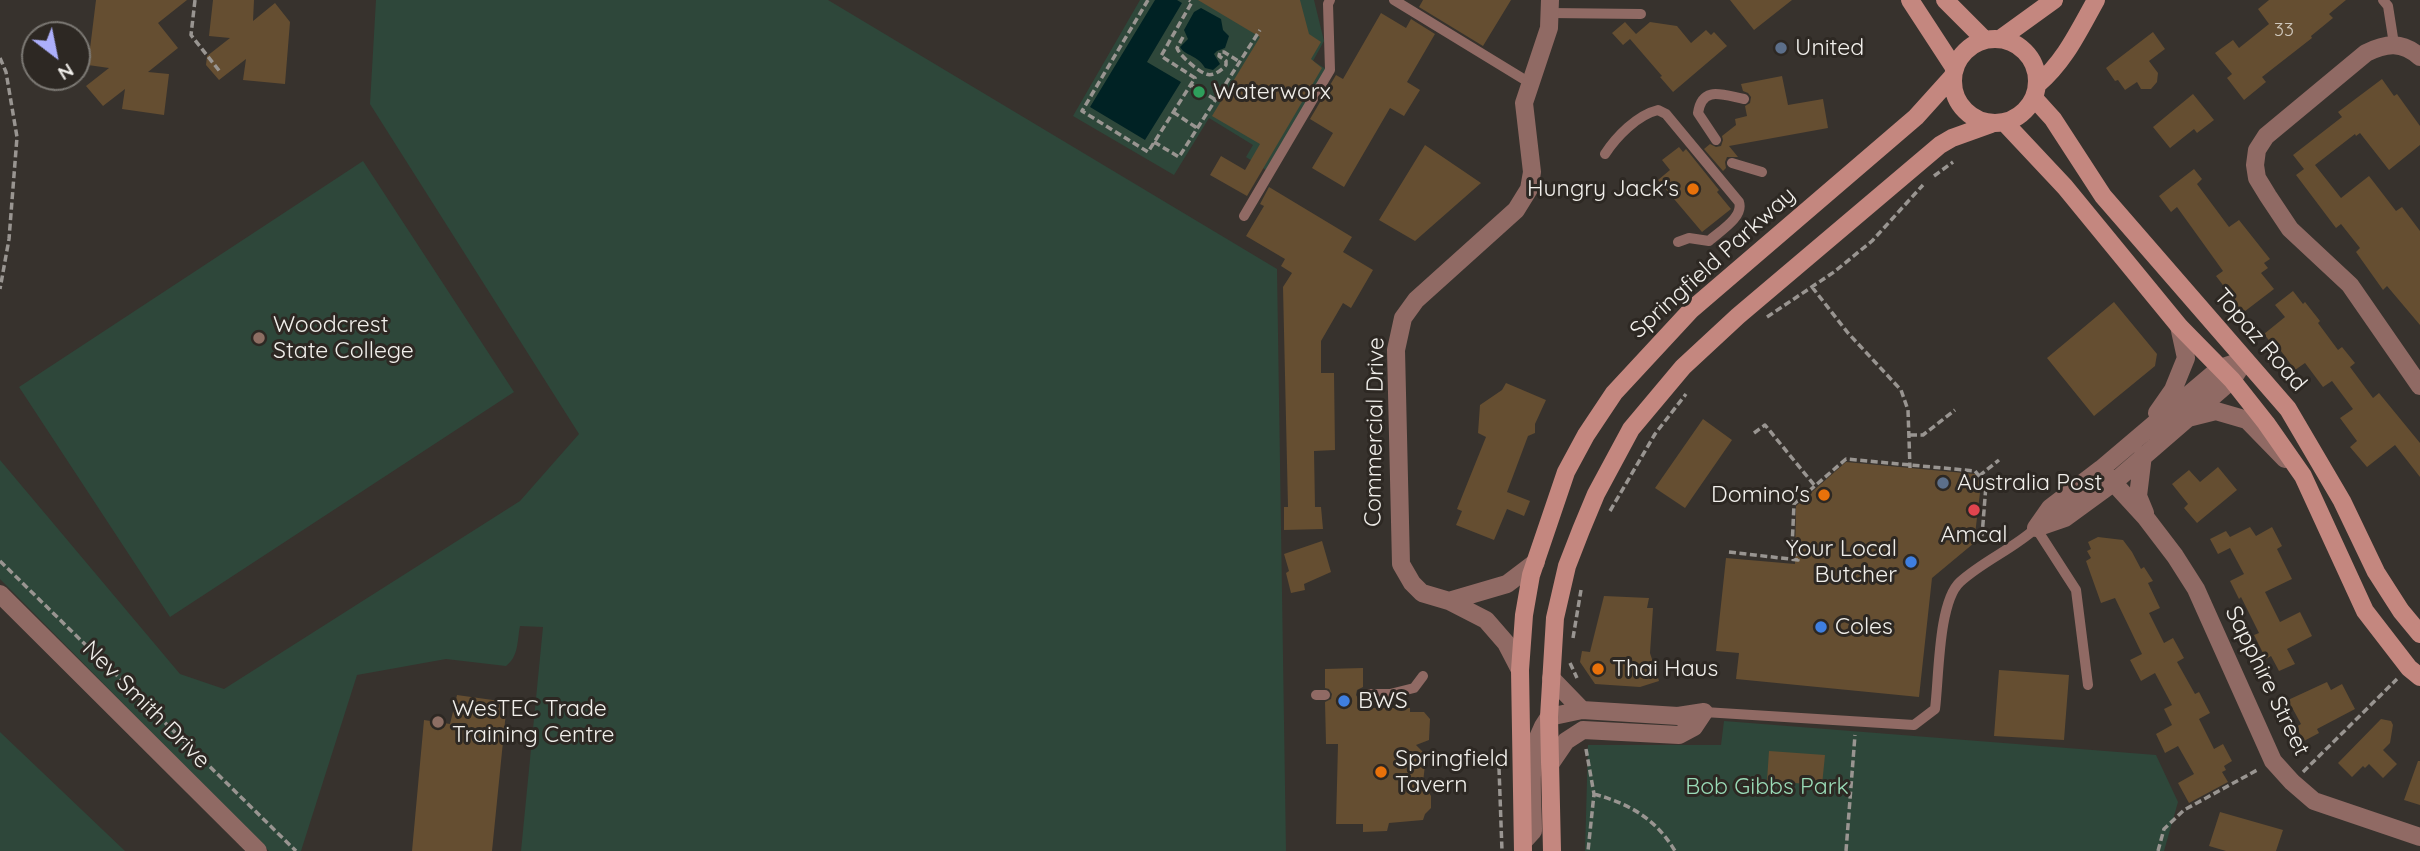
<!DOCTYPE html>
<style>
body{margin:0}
#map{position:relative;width:2420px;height:851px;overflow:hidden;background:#37322d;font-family:Quicksand,sans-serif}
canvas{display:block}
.north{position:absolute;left:21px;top:21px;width:70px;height:70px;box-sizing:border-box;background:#2d2823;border:2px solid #7b7873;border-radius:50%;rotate:148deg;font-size:19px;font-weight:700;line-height:28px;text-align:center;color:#f1efeb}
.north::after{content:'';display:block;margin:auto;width:24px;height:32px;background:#acaffb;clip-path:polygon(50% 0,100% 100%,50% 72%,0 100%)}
</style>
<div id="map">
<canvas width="2420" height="851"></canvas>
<div class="north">N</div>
</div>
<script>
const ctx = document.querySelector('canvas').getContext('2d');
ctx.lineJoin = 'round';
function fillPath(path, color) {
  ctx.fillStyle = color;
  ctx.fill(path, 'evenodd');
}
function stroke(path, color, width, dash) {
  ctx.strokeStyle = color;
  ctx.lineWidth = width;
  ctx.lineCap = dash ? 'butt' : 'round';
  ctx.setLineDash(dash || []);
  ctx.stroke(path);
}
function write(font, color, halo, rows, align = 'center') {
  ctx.font = font + ' Quicksand,sans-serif';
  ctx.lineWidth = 6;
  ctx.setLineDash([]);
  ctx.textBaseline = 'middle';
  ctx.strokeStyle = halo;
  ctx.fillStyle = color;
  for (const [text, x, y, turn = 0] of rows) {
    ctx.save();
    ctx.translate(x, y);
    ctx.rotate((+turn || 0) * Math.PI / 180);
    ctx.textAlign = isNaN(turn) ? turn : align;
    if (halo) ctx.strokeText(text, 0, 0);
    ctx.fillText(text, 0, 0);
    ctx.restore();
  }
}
fillPath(new Path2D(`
 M376,0h452l449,269 9,582h-765l22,-224 -23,-1c-3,15 -1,30 -14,40l-60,-7 -89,16 -56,176h-32l-269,-272v-119l180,214 44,15 296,-188 59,-67 -209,-330z
 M1140,0h174l10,41 -11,20 13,8 -60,101 -20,-13 7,-12 -44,-27 -35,57 -101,-59z
 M363,161l151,231 -344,225 -151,-230z
 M1724,721l432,34 22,47 -14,49h-579l3,-106h133z
 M0,732l125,119h-125z`), '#2e473a');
fillPath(new Path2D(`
 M1155,0h22l5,3 -35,59 34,20 -36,58 -55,-33z
 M1201,8l20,11 2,11 6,6 -4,12 -8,3 -3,3 6,10 -7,6 -8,-2c-7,-13 -20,-12 -25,-21l8,-8 -4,-9 10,-18z`), '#002224');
fillPath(new Path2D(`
 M96,0h91l-29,23 20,25 -30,24 21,2 -5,41 -42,-6 3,-20 -22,17 -17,-20 23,-18 -21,-3z
 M213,0h41l-1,21 22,-18 15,19 -5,62 -42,-4 3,-21 -27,21 -13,-15 1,-9 23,-18 -21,-2z
 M1198,0h102l9,34 12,8 -10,17 11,9 -75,128 -37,-21 11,-19 24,14 15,-26 -48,-28 48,-79z
 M1423,0h88l-28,46 -64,-39z
 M1730,0h62l-38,30z
 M2269,0h77l-17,14 4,4 -22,18 1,2 -50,39 4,5 -22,18 -17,-22 5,-4 -17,-21 18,-13 6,8 30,-24 -11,-15z
 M1381,13l25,15 5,-9 24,15 -28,48 13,8 -16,26 -14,-8 -46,79 -32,-19 21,-35 -23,-14 26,-44 7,4z
 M1625,22l11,12 14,-12 27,4 14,17 15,-13 5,5 3,-3 13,14 -54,46 -13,-15 2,-1 -32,-37 -7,6 -11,-12z
 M2153,32l12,17 -16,12 9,12 -1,9 -6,7h-10l-4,-7 -12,8 -7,-10 -3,1 -9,-13z
 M1782,76l6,29 35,-6 5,29 -99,18 9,11h-11l-2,5 1,6 -3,3 -19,-22 6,-5 6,3 5,-1 2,-6 -1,-4 14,-11 -1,-6 12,-3 -2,-10 5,-3 1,-6 -3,-4 -5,-2 -2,-7z
 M2382,79l12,17 3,-2 23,32v19l-31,25 -29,-37 -4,3 -1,-2 -40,31 26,33 28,-22 27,35 6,-4 18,24v94l-33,-39 -4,4 -27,-38 4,-4 -19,-24 -5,4 -40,-53 8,-6 -11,-14 49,-38 -4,-5z
 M2193,94l21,26 -17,13 -3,-4 -24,19 -17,-21z
 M1425,145l56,38 -66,58 -36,-21z
 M1679,147l4,5 3,-3 33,41 -2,2 14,17 -29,23 -44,-52 12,-10 -8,-10z
 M2194,169l8,10 -5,5 32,43 10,-7 31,39 -6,4 4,5 -7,5 13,16 -34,26 -12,-15 4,-3 -16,-21 7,-5 -46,-64 -6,5 -12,-16z
 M1269,187l83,50 -9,15 30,18 -22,38 -8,-5 -22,38v32h13l1,77 -21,1 1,56h6l2,22 -39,1v-23h4l-5,-220 9,-14 -11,-7 4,-7 -39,-23 18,-30 -4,-2z
 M2293,291l10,13 2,-2 15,19 -2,2 20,27 4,-3 13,16 -5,4 23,31 6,-5 41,50v34l-25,-32 -28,22 -17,-20 7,-6 -17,-23 13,-9 -21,-28 -9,6 -18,-24 -10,7 -14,-19 -2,2 -15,-19 21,-17 -10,-12z
 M2114,302l43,52 -2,12 -61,50 -47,-58z
 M1506,383l40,17 -11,24v9l-7,3 -21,56 23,9 -6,15 -17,-7 -13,31 -38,-15 6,-14 -5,-2 29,-72 -8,-4 2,-28 22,-15z
 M1703,419l29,21 -47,68 -30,-20z
 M1846,462l129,12 6,10 -7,59 -42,35 -13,119 -183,-18 3,-26 -23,-2 10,-93 69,6 1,-58z
 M2218,467l19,23 -40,33 -13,-15 4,-4 -16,-20 17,-14 11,12z
 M2250,527l6,9 16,-9 10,19 -5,3 15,30 -27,13 15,30 20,-10 12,24 -25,13 8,15 -16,7 -8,-15 -5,3 -12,-24 5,-2 -18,-36 -2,2 -9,-18 14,-7 -14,-26 -12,6 -8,-15 16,-8 4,6z
 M2098,537l25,3 9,12 9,17 3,-2 9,14 -5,2 12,25 -11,5 15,30 9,-5 11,20 -7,4 18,32 4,-2 11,21 -11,6 15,30 9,-5 9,17 -8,5 2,4 -4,2 6,10 -39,21 -11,-20 16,-9 -16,-28 -13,7 -9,-19 16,-9 -8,-16 8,-4 -17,-32 -14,8 -11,-21 12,-6 -27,-56 -14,5 -15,-42 5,-3 -4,-7 4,-2 -3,-7z
 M1322,541l9,31 -27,12 1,6 -14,3 -5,-20 3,-2 -5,-17z
 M1604,596l45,2 -2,10h6l-3,45 9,28 -19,6 -45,-3 -15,-22 2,-11 8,1z
 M1363,668v19l-6,3 -1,5 3,5 4,1v7h47v4h14l6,7 -1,21 -13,5 10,10 -3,28 8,13v12l-6,6 -2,6 -34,3 -2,8 -24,1v-8h-27l2,-80h-12l-1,-42 6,-3 1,-5 -3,-5 -4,-1v-19z
 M1999,670l70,5 -5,65 -70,-4z
 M2327,682l4,8 11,-6 13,25 -38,20 2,4 -15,8 -8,-14 5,-3 -13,-24z
 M457,695l50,7 -15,149h-80l12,-131 26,4z
 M2381,719l10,2 2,4 -3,18 -7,7 14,14 -14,14 -14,-14 -4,4 -2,-2 -11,11 -14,-14z
 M1769,751l56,4 -3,30 -55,-4z
 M2418,761h2v44l-16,-5z
 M2220,812l63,18 -7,21h-50l-17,-5z`), '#654e31');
stroke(new Path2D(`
 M195,0l-4,35 30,38
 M1148,0l-66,111 66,41 47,-74 -34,-22 31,-54 -3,-2
 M1183,37l-6,11c2,7 22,24 29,26 7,3 16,-4 20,-9v-4l-7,-5 1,-4h4l16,10
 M0,58l6,14 11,65 -8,102 -9,50
 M1191,85l25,15
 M1173,112l24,16
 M1154,142l25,15 81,-127
 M1934,176l19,-14
 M1812,287l36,46 53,57 7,20 2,58
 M1767,317l67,-45 38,-31 51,-56
 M1754,433l11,-8 50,61
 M1910,435h13l32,-25
 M1979,476l20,-16
 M1610,511l45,-77 31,-40
 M1729,552l69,8 -6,-12 2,-44 52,-45 129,12 11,14 -4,51
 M0,561l296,290
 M1573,638l8,-48
 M1570,663l7,15
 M1586,749l8,45 -6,57
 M1499,768l3,83
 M2303,772l94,-93
 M1594,794c36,10 62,25 81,57
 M1846,851l9,-116
 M2158,851l6,-22 20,-19 75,-41`), '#999591', 3.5, [7, 3.5]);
stroke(new Path2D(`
 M1394,0l136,83
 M2383,0l5,6 6,38
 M1550,13l91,1
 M1716,140l-18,-27c4,-28 25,-18 46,-14
 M1605,154c11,-17 32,-39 53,-44l8,4 73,88c5,15 -19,29 -30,39l-20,-3 -11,4
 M1732,163l30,9
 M1244,216l86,-146 -2,-66 2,-4
 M1363,694h27l24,-6 9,-12
 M1316,695h9
 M1704,712l210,13 21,-16c4,-30 3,-107 25,-127 23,-21 53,-33 76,-54l40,62 12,95`), '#906a64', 10);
stroke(new Path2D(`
 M2420,57c-18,-16 -34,-14 -54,-4l-100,83 -9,14 -2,15 2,13 11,18 22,33 60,56 70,101
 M2157,413l16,-23 13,-32 -7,-32
 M2188,418l28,-7 31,9 38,39
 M2143,455l-5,41 7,17
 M2101,469l45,49 29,38 21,33 77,172 19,21 22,19 106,36
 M2036,528l29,-10 48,-35 119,-103 13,-20
 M2036,528l14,-20 51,-39 119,-101 15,-5
 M0,594l258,257
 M1449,601l58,-17 29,-22
 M1520,670l-14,-27 -20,-23 -37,-19 -27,-8 -10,-10 -11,-19 -5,-214 7,-32 13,-18 100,-90 13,-21 3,-17 -8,-69 25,-75 1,-28
 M1551,678l31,32
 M1551,763l15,-22 17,-11 96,5 15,-8 10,-15
 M1523,842l10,-11c0,-38 -8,-82 16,-114l33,-7 96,6 26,-4`), '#906a64', 18);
stroke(new Path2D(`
 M1910,0l45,69
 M1945,0l40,40
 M2000,39l54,-39
 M1953 81a42 42 0 1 1 84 0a42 42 0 1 1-84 0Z
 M2037,85c28,-24 41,-53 59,-85
 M2034,98l19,21 50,77 185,213 54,92 34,71 25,39 19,23
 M2004,122l61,65 114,139 53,54 34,43 37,53 62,135 44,57 11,9
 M1523,851l-3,-181 4,-55 7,-40 35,-103 20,-37 28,-42 77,-83 225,-193 37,-41
 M1552,851l-3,-134 6,-99 12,-52 14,-36 15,-36 35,-65 52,-62 55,-51 202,-171 12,-7 39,-14`), '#c4877f', 18);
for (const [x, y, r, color] of [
 [1781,48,7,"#5c6f8a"],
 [1199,92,7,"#2e9e5b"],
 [1693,189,7,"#e8710a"],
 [259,338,7,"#8d6e63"],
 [1943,483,7,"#5c6f8a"],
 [1824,495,7,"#e8710a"],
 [1974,510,7,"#e0444e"],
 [1911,562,7,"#3f7fe0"],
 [1821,627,7,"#3f7fe0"],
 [1598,669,7,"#e8710a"],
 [1344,701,7,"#3f7fe0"],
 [438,722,7,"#8d6e63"],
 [1381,772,7,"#e8710a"]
]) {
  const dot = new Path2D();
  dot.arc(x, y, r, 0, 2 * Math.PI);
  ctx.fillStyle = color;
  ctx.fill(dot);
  stroke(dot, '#2d2823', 2.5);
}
write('19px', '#cec7bc', null, [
 ["33",2284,30]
]);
write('23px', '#f1efeb', '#2d2823', [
 ["United",1795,48],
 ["Waterworx",1213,92],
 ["Hungry Jack's",1679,189,"right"],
 ["Woodcrest",273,325],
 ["State College",273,351],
 ["Australia Post",1957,483],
 ["Domino's",1810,495,"right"],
 ["Amcal",1974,535,"center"],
 ["Your Local",1897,549,"right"],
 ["Butcher",1897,575,"right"],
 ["Coles",1835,627],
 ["Thai Haus",1612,669],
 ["BWS",1358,701],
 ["WesTEC Trade",452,709],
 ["Training Centre",452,735],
 ["Springfield",1395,759],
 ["Tavern",1395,785]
], 'left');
write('23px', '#f1efeb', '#2d2823', [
 ["Springfield Parkway",1713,263,-42],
 ["Topaz Road",2260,340,49],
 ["Commercial Drive",1375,432,-89],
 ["Sapphire Street",2267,681,64],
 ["Nev Smith Drive",146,705,45]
]);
write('23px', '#9adbb7', '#2d2823', [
 ["Bob Gibbs Park",1767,787]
]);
</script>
